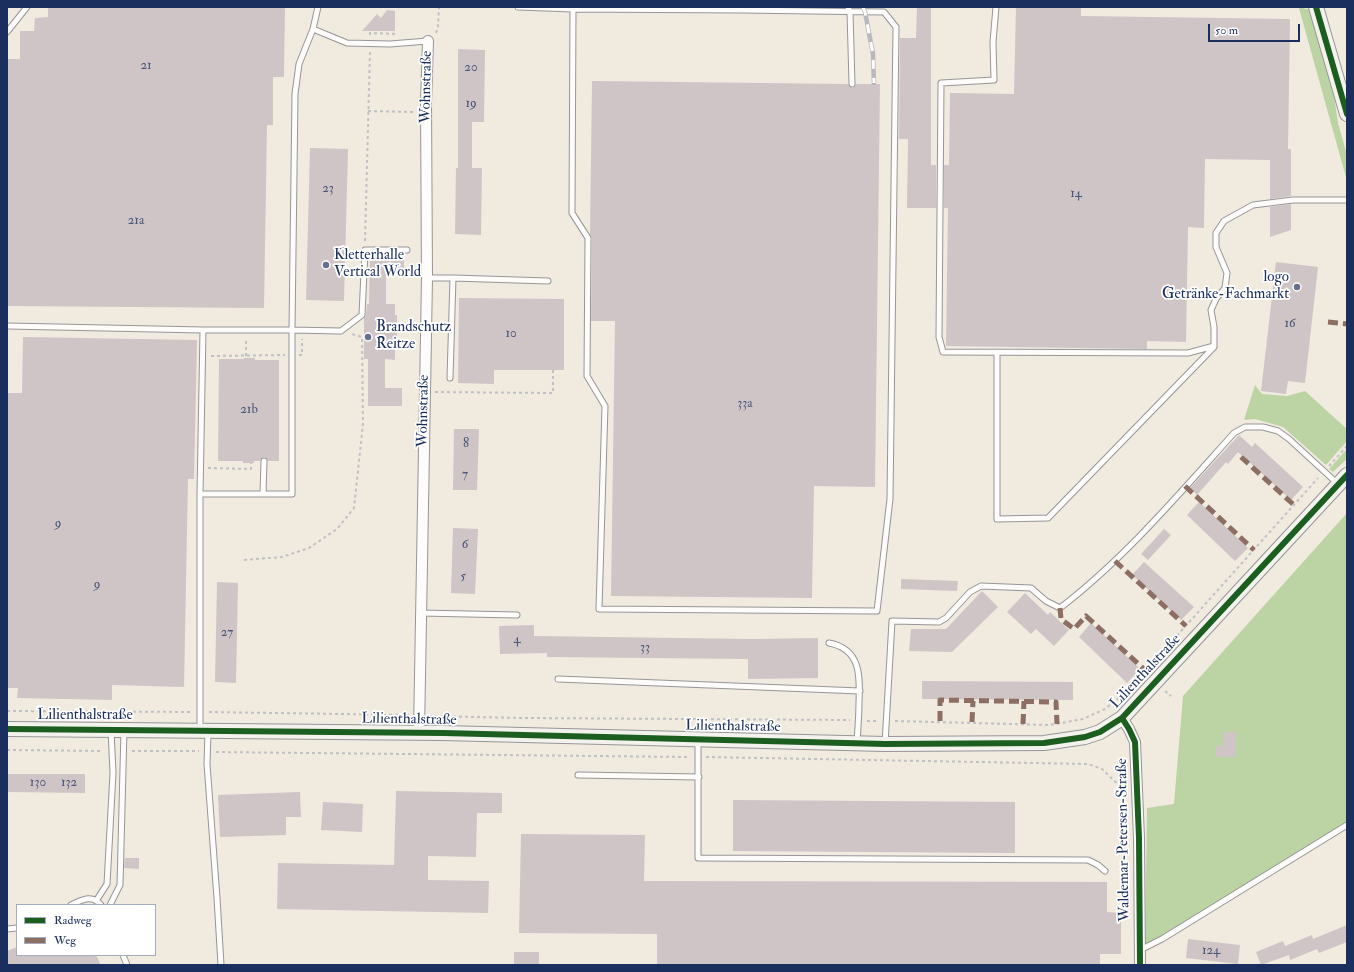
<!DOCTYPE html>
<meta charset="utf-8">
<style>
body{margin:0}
#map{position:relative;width:1354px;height:972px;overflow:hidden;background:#f0eadf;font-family:"IM FELL Double Pica",serif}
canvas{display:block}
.frame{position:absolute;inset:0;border:8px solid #1b2f5e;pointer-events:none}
.legend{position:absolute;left:16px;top:904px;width:140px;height:52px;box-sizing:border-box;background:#fff;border:1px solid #a4acbf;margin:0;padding:5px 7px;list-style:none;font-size:12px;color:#1b2f5e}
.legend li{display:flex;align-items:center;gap:8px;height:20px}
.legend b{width:20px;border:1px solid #a4acbf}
.scale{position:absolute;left:1208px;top:24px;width:92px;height:18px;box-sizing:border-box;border:2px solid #1b2f5e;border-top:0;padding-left:5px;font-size:12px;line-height:14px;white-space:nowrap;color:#1b2f5e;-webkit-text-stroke:3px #fff;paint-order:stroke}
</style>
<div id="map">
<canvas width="1354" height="972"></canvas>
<div class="frame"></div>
<ul class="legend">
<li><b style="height:5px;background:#1b5e20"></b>Radweg</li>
<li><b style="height:5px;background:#8d6e63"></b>Weg</li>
</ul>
<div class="scale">50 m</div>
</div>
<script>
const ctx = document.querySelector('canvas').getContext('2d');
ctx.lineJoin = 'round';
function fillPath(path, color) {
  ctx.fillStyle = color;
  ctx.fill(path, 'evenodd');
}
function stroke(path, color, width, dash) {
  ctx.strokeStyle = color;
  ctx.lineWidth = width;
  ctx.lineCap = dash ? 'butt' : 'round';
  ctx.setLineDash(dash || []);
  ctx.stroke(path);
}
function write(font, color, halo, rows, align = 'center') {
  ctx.font = font + ' "IM FELL Double Pica",serif';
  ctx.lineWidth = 3.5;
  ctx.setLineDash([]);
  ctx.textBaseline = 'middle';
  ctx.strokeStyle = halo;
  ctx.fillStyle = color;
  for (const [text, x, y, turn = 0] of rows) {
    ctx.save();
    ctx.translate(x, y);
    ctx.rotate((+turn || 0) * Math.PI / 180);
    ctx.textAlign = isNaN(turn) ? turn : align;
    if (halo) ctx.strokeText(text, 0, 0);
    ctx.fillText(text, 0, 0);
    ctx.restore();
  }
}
fillPath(new Path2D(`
 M1300,7l10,3 23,79 5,34 9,32v26l-48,-173z
 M1255,385l7,9 25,2 18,-5 42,38v12l-21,24 -43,-38 -28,-8 -11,1z
 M1347,449v10l-14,13 -4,-3z
 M1347,513v310l-202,123 2,-138 27,-4 9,-108z`), '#bcd4a3');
fillPath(new Path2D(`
 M48,7h237l-1,70h-11v48h-6l-3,183 -257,-2v-247h13v-28h14l1,-13 13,-1z
 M917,7h14v158h5v43h-29l1,-69h-9l1,-101h16z
 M1016,7h65v9l209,3 -2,130h3v47l-21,3v-39l-65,-1 -1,69 -16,-1 -2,115 -39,-1v8l-201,-3 2,-138h-4v-43h5l1,-72 64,1z
 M387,10l8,1v20h-33l15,-17 4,4z
 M458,49l27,1 -1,72h-12v46h10l-1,67 -26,-1 1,-66h2z
 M592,81l256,3 1,2 3,2 2,-1 2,-3h24l-5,403 -61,-1 -2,112 -201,-2 4,-275h-24l1,-83 -2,-4z
 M310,148l38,1 -4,152 -38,-1z
 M1291,204v26l-21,7v-30z
 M370,255h34v19h-18v30h9v11h2v32h-2v13l-10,-1v29h17v18h-34v-47h-4v-41l2,-2 1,-12h2z
 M1276,262l42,5 -13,116 -17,-2 -2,13 -25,-3z
 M459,298l105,1v71h-70v14l-36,-1z
 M23,337l174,3 -3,139h-6l-4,208 -72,-2v15l-95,-2 1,-10h-11v-295h15z
 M244,358h11v2h24v101h-11l-2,-3 -2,-1 -3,2 -1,2h-6v2h-11v-2h-25l1,-102h25z
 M454,429h25l-2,61h-24z
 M1239,435l13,12 3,-4 48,44 -12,13 -53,-48 -10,12 -2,-2 -29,33 -7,-7z
 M1199,502l49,46 -13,13 -48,-46z
 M453,528l25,1 -3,65 -24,-1z
 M1164,529l7,6 -23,25 -7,-6z
 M1144,562l50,45 -13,13 -49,-45z
 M901,579l57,2 -1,10 -56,-2z
 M217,582l21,1 -2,100 -21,-1z
 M982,591l16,16 -46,45 -43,-1 2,-22h35z
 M1025,593l23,22 2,-3 19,18 -15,16 -18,-17 -5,5 -24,-22z
 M1091,623l49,46 -13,14 -48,-46z
 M534,625v11l218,3 66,-1v40l-70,1v-20l-201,-2v-4l-47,1 -1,-28z
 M922,681l151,1v18l-151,-1z
 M1223,732h13v25h-20v-11h7z
 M7,774h78v19l-78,-1z
 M396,791l106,2v20h-25l-1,44 -48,-1v24l61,1 -1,32 -211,-4 1,-46 116,2z
 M300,792l1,25h-15v18l-66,2 -2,-42z
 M733,800l282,2v51l-282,-2z
 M323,802l40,2 -1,28 -41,-2z
 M521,834l124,1 -1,46 463,1v30l14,1v41h-21v11h-443v-31l-138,-1z
 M125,858h14v11l-15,-1z
 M1347,925v17l-28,11 -2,-4 -27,11 -1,-5 -28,10 -5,-13 27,-11 2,5 27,-11 1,4z
 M1188,939l52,6 -2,19 -52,-6z
 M17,947v8h79l5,10h-94v-14z
 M514,952h25v13h-25z`), '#cfc5c6');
const lane = new Path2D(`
 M518,7l55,2 169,1 142,2 12,15 -6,472 -13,112 -278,-2 6,-203 -18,-30 1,-138 -16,-25 1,-204
 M848,7l2,5 2,72
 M996,7l-3,35 1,38 -53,3 -2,254 4,15 245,1 26,-7v-19l-3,-17 5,-11 9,-11 2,-15 -11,-26v-14l8,-12 29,-16 40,-5h54
 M313,29l34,14 43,1 38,-3
 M7,32l20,-25
 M427,278h26l95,3
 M7,326l196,4h89l3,-236 4,-30 14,-35 5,-22
 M997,352v167l51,-1 166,-171
 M450,378l3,-100
 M200,494h92v-164l49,1 21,-16 3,-65h42
 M263,494l1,-33
 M420,613l97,2
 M829,643c32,6 31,33 30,59 0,13 -1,26 -2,40
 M558,679l302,12
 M200,729v-235l3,-164
 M208,732l-1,32 10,134 4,67
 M698,740v118l390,2 10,5 7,6
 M885,744l7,-123 47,1 7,-4 24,-26 11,-6 50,2 15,13 14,7c65,-50 119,-114 174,-175l11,-6h18l15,4 11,8 49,45
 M578,775l121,2
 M96,901l11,-17 6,-111 -2,-43
 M71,905c11,-5 21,-11 30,0
 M110,905l10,-20 4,-155
 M7,929l10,-1
 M1140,950l22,-11 185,-114
 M123,955l4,10`);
const street = new Path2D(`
 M1122,718l7,11 6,13 4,96 1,127
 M419,733l8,-455 -1,-175 2,-62`);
const secondary = new Path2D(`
 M1316,7l31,107
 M7,729l436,4 442,11 159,-1 41,-6 15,-5 22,-14 225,-243`);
stroke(lane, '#969699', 7);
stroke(street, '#969699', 12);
stroke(secondary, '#969699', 16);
stroke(new Path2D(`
 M436,33l2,-6 1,-20
 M370,35v-2l28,1
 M368,111l47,1
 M365,241l5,-190
 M299,355h3v-16
 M211,356l74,-1
 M246,356v-17
 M435,392l118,1v-23
 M1329,466l18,-20
 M208,468l43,1v-6
 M244,560l38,-3 27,-9 28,-19 17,-21 9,-84 -1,-87 -10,-3
 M1149,667l169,-189
 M1165,691l6,5
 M7,711l186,1
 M209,712l200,3
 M429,716l95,2 326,2
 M867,721h11
 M895,721l155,4 33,-6 22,-10 16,-13 23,-23
 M7,750l96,1
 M132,751h67
 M216,752l473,5
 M706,757l382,7 14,5 25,24`), '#c0c1c4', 2, [3, 3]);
stroke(lane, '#fdfcfa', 5);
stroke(street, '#fdfcfa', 10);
stroke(secondary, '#f4f2ec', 14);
const rail = new Path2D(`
 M863,7l2,5 8,42 1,29`);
stroke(rail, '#b7b9bc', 4.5);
stroke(rail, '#fff', 3, [9]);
stroke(new Path2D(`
 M1328,322l19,2
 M1241,457l53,48
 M1185,486l69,64
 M1115,561l71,65
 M1060,608l1,11 13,10 12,-13 60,55
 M940,721v-21l116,2 1,22
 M972,722l1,-21
 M1023,724l1,-23`), '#8d6e63', 5, [10, 5]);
stroke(new Path2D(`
 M1316,7l31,107
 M1122,718l7,11 6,13 4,96 1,127
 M7,729l436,4 442,11 159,-1 41,-6 15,-5 22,-14 225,-243`), '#1b5e20', 6);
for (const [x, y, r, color] of [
 [326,265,4,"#66708b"],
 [1297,287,4,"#66708b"],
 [368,337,4,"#66708b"]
]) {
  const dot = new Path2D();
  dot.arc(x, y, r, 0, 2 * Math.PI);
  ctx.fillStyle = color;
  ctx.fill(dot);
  stroke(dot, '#fff', 1.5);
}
write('13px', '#485478', null, [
 ["21",146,66],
 ["20",471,68],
 ["19",471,104],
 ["23",328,189],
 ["14",1076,194],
 ["21a",136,221],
 ["16",1290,324],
 ["10",511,334],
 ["33a",745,404],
 ["21b",249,410],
 ["8",466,444],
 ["7",465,475],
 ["9",58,524],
 ["6",465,545],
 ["5",463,577],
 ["9",97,585],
 ["27",227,633],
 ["4",517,640],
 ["33",645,648],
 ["130",38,783],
 ["132",69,783],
 ["124",1211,951]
]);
write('15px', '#1b2f5e', '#fff', [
 ["Wohnstraße",427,87,-89],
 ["Wohnstraße",424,411,-89],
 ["Lilienthalstraße",1146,672,-47],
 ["Lilienthalstraße",85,716],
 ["Lilienthalstraße",409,720,1],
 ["Lilienthalstraße",733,727,1],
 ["Waldemar-Petersen-Straße",1124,840,-91]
]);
write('15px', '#1b2f5e', '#fff', [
 ["Kletterhalle",334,256],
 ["Vertical World",334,273],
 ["logo",1289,278,"right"],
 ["Getränke-Fachmarkt",1289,295,"right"],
 ["Brandschutz",376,328],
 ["Reitze",376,345]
], 'left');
</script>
